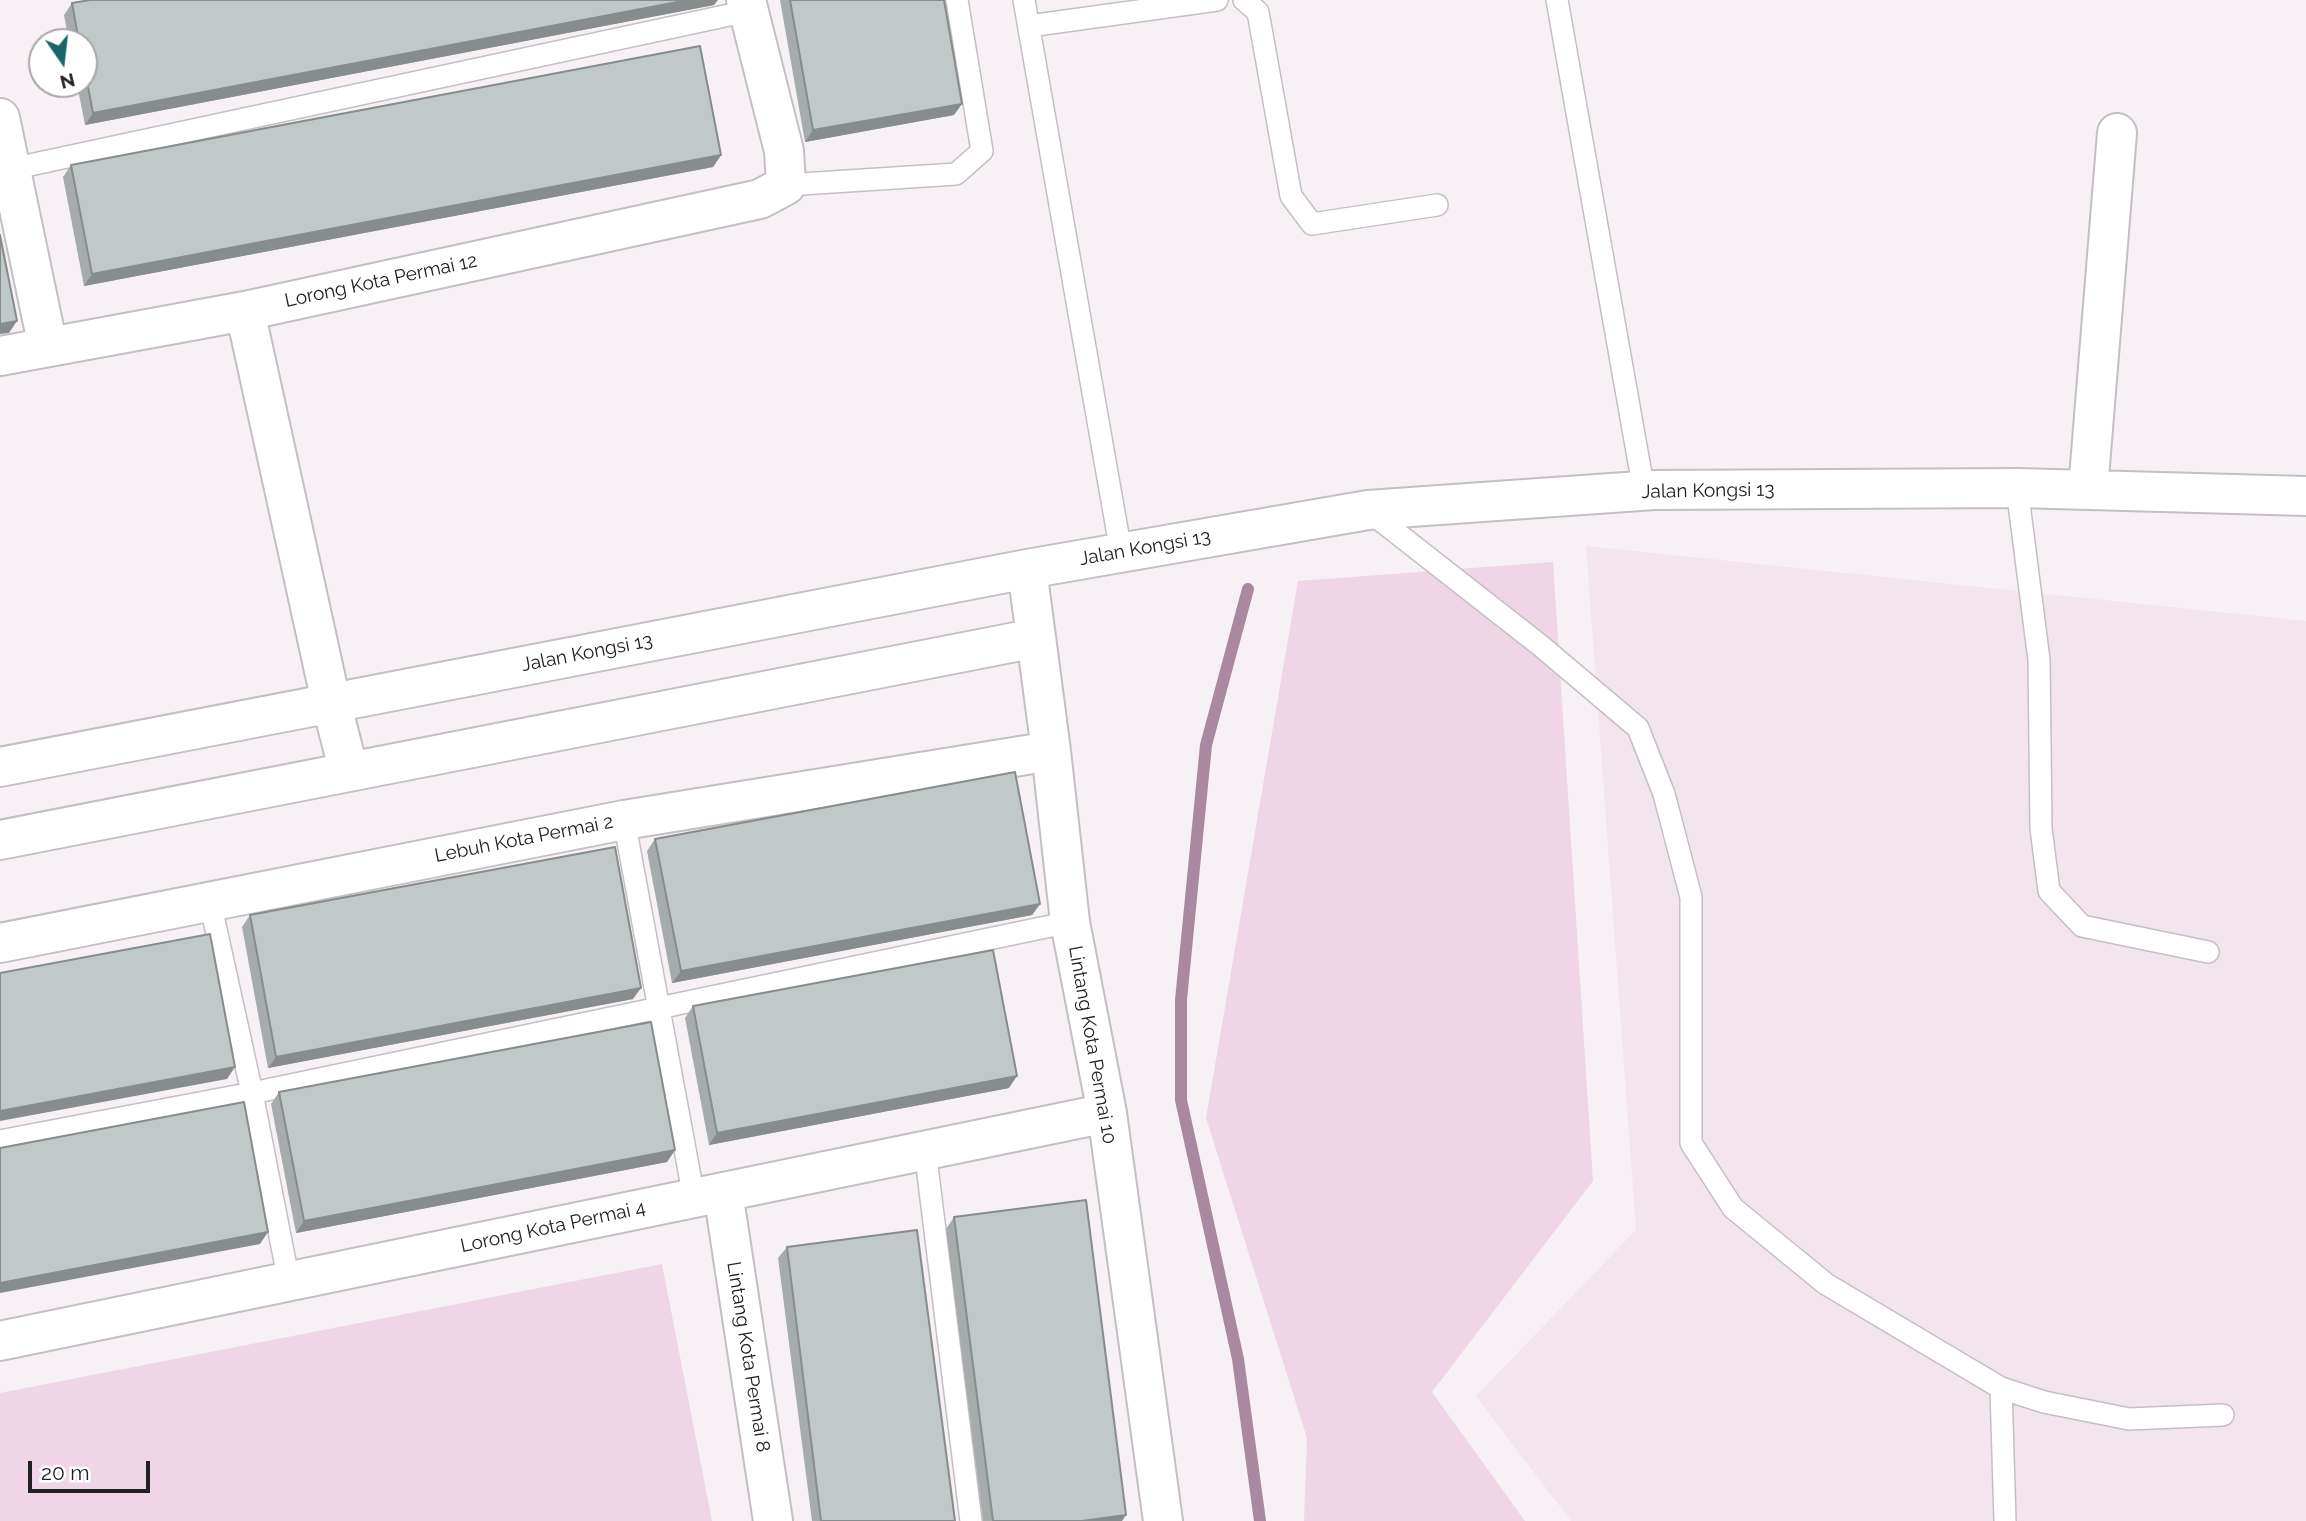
<!DOCTYPE html>
<style>
body{margin:0}
#map{position:relative;width:2306px;height:1521px;overflow:hidden;background:#f7f1f5;font-family:Raleway,sans-serif}
canvas{display:block}
.north{position:absolute;left:28px;top:28px;width:70px;height:70px;box-sizing:border-box;background:#fff;border:2px solid #a7a6a6;border-radius:50%;rotate:166deg;font-size:19px;font-weight:700;line-height:28px;text-align:center;color:#222021}
.north::after{content:'';display:block;margin:auto;width:24px;height:32px;background:#186669;clip-path:polygon(50% 0,100% 100%,50% 72%,0 100%)}
.scale{position:absolute;left:28px;top:1461px;width:122px;height:32px;box-sizing:border-box;border:4px solid #222021;border-top:0;padding-left:9px;font-size:21px;line-height:24px;white-space:nowrap;color:#222021;-webkit-text-stroke:5px #fff;paint-order:stroke}
</style>
<div id="map">
<canvas width="2306" height="1521"></canvas>
<div class="north">N</div>
<div class="scale">20 m</div>
</div>
<script>
const ctx = document.querySelector('canvas').getContext('2d');
ctx.lineJoin = 'round';
function fillPath(path, color) {
  ctx.fillStyle = color;
  ctx.fill(path, 'evenodd');
}
function stroke(path, color, width, dash) {
  ctx.strokeStyle = color;
  ctx.lineWidth = width;
  ctx.lineCap = dash ? 'butt' : 'round';
  ctx.setLineDash(dash || []);
  ctx.stroke(path);
}
function write(font, color, halo, rows, align = 'center') {
  ctx.font = font + ' Raleway,sans-serif';
  ctx.lineWidth = 7;
  ctx.setLineDash([]);
  ctx.textBaseline = 'middle';
  ctx.strokeStyle = halo;
  ctx.fillStyle = color;
  for (const [text, x, y, turn = 0] of rows) {
    ctx.save();
    ctx.translate(x, y);
    ctx.rotate((+turn || 0) * Math.PI / 180);
    ctx.textAlign = isNaN(turn) ? turn : align;
    if (halo) ctx.strokeText(text, 0, 0);
    ctx.fillText(text, 0, 0);
    ctx.restore();
  }
}
fillPath(new Path2D(`
 M1586,546l720,75v900h-735l-95,-125 160,-166z`), '#f2e5ee');
fillPath(new Path2D(`
 M1553,562l40,619 -161,211 93,129h-221l3,-83 -101,-320 92,-537z
 M662,1264l50,257h-712v-128z`), '#efd5e6');
stroke(new Path2D(`
 M1248,589l-42,156 -25,255v100l57,259 22,162`), '#aa89a0', 12);
const lane = new Path2D(`
 M1024,0l97,552
 M1244,0l14,12 33,184 21,28 125,-19
 M1557,0l87,491
 M1029,26l188,-26
 M11,169l737,-158
 M786,185l170,-11 26,-23 -25,-151
 M2017,488l22,172 2,168 8,63 33,35 126,26
 M1370,512l171,134 97,82 26,66 27,103v246l42,65 93,76 175,104 43,14 85,17 94,-4
 M624,820l70,378
 M210,902l42,191 37,189
 M0,1141l252,-48 818,-171
 M925,1150l46,371
 M2001,1388l4,133`);
const street = new Path2D(`
 M0,118l48,229
 M245,311l86,391 18,70
 M0,356l245,-45 515,-112 26,-14 -2,-34 -38,-151
 M2088,490l29,-357
 M1027,569l24,182 19,171 37,191 56,408
 M0,767l1027,-198 341,-59 286,-20 363,-2 289,8
 M0,840l1036,-202
 M0,943l624,-123 427,-69
 M723,1192l50,329
 M0,1341l1107,-228`);
stroke(lane, '#c4bfc3', 24);
stroke(street, '#c4bfc3', 42);
stroke(lane, '#fff', 21);
stroke(street, '#fff', 38);
fillPath(new Path2D(`
 M780,0h164l10,115 -149,27z
 M72,3l642,2 -629,120 -8,-41h7v-42h-15l-5,-27z
 M721,155l-8,12 -629,119 -21,-109 8,-12z
 M655,839l385,65 -8,11 -360,68 -25,-132z
 M250,915l383,84 -365,69 -26,-141z
 M693,1006l316,82 -300,57 -24,-127z
 M279,1092l396,58 -8,12 -371,71 -25,-129z
 M954,1217l168,304h-139l-37,-292z
 M787,1247l168,274h-143l-34,-263z`), '#a6acac');
fillPath(new Path2D(`
 M688,0h30l-4,5 -629,120 8,-12z
 M962,104l-8,11 -149,27 8,-12z
 M721,155l-8,12 -629,119 8,-12z
 M17,321l-8,12 -9,1v-10z
 M1040,904l-8,11 -360,68 9,-12z
 M641,988l-8,11 -365,69 8,-11z
 M235,1067l-8,12 -227,42v-10z
 M1017,1076l-8,12 -300,57 8,-12z
 M675,1150l-8,12 -371,71 8,-12z
 M268,1232l-8,12 -260,49v-10z
 M1126,1515l-4,6h-40z`), '#878c8c');
const building = new Path2D(`
 M90,0h598l-595,113 -9,-47v-24h-5l-7,-39z
 M790,0h154l18,104 -149,26z
 M700,46l21,109 -629,119 -21,-109z
 M0,235l17,86 -17,3z
 M1015,772l25,132 -359,67 -26,-132z
 M615,847l26,141 -365,69 -26,-142z
 M210,934l25,133 -235,44v-138z
 M993,950l24,126 -300,57 -24,-127z
 M651,1022l24,128 -371,71 -25,-129z
 M244,1102l24,130 -268,51v-135z
 M1086,1200l40,315 -44,6h-89l-39,-304z
 M917,1230l38,291h-134l-34,-274z`);
fillPath(building, '#c1c8c8');
stroke(building, '#878c8c', 2);
write('19px', '#222021', '#fff', [
 ["Lorong Kota Permai 12",381,281,-12],
 ["Jalan Kongsi 13",1708,491,-1],
 ["Jalan Kongsi 13",1145,548,-10],
 ["Jalan Kongsi 13",587,653,-11],
 ["Lebuh Kota Permai 2",524,839,-11],
 ["Lintang Kota Permai 10",1092,1045,80],
 ["Lorong Kota Permai 4",553,1227,-12],
 ["Lintang Kota Permai 8",748,1357,81]
]);
</script>
